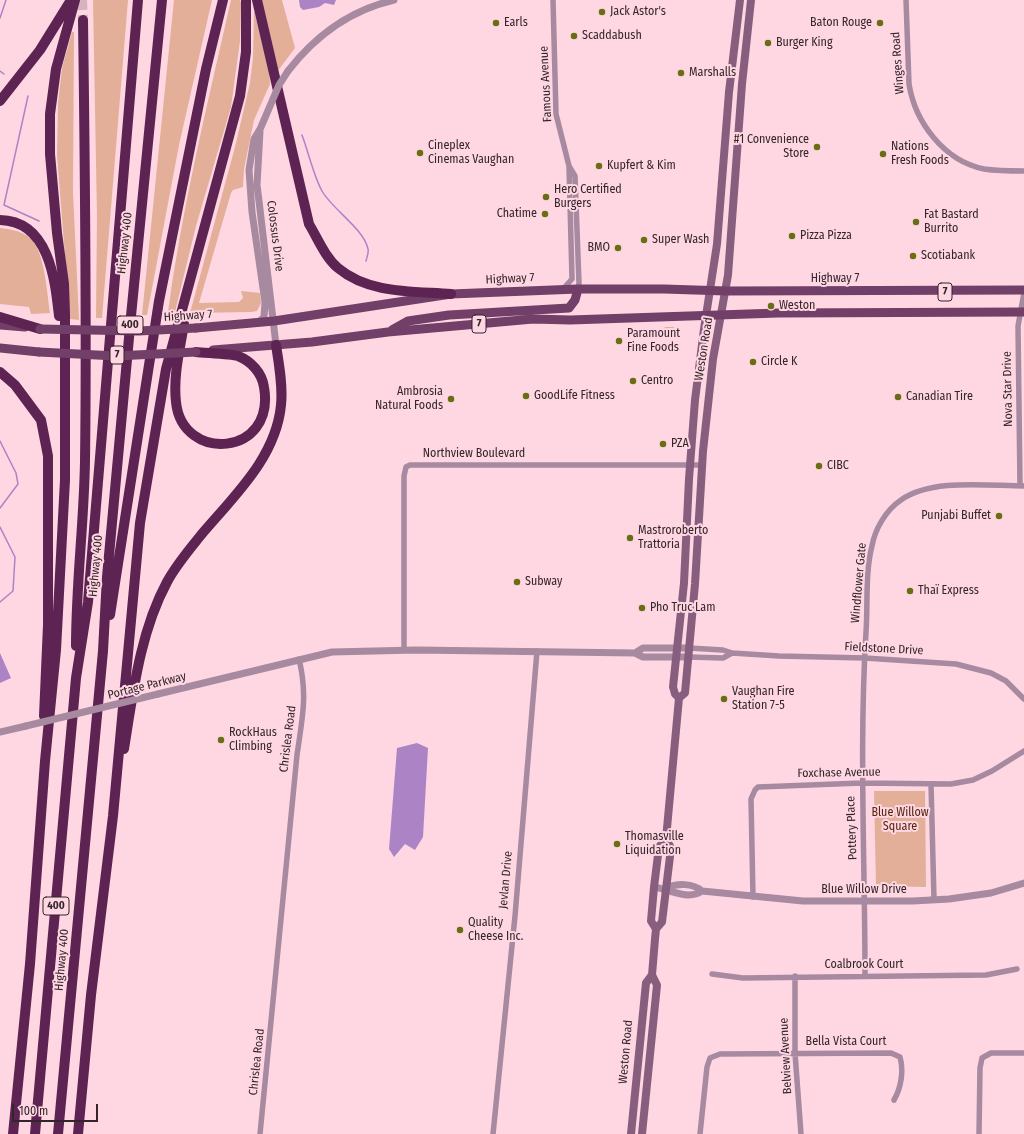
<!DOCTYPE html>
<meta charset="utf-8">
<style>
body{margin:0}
#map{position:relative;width:1024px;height:1134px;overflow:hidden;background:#fed7e3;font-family:"Fira Sans Condensed",sans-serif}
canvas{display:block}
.scale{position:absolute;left:12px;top:1104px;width:86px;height:18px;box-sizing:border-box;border:2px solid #34252a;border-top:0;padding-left:5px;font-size:12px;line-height:14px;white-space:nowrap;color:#34252a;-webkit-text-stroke:3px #fed7e3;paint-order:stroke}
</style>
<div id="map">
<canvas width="1024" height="1134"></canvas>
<div class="scale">100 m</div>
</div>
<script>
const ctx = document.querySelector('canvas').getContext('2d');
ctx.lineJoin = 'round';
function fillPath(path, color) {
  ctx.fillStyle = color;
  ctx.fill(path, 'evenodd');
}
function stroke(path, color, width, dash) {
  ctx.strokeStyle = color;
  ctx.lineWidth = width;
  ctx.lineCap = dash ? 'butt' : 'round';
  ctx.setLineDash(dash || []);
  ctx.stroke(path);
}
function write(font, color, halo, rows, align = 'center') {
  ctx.font = font + ' "Fira Sans Condensed",sans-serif';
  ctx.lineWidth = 4;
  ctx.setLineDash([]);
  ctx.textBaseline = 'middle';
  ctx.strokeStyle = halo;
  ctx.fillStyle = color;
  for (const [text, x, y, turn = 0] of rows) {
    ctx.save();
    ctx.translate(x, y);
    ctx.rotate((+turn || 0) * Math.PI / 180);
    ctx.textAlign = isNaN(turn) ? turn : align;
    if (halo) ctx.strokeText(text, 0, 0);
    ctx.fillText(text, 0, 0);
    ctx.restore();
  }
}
fillPath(new Path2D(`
 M93,0h35l-26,318h-6l1,-102z
 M174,0h38l-33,145 -32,170h-5z
 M231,0h9l1,3 -1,38 -9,66 -35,119 -23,94 -6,-1c14,-108 40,-213 64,-319z
 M261,0h21l13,48 -18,24z
 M254,10l15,61 1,13 -16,36 -10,49 -1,18 -10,3 -2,3 -32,110 40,-1 4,-4 -2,-7 19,2 1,10 -4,8 -6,1 -61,1 45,-166 15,-64 3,-26z
 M72,32h2l-1,160 6,128 -9,-1 -13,-164 1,-51 4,-36z
 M0,228c10,1 22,3 30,10 15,13 17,56 20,75l-19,1 -2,-7 -29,-3z
 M665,327h9l-1,9 -10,-1 -1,-3z
 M874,791h51l1,96 -50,-1z`), '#e3af99');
fillPath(new Path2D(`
 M299,0h37l-2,5 -9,-2 -6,4 -16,3 -3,-3z
 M0,653l11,25 -11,5z
 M417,743l11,5 -5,89 -8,13 -10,-6 -11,13 -5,-8 8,-101z`), '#ac84c6');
stroke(new Path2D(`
 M0,18l6,-18
 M0,71l4,3
 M28,96l-24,109 35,16
 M302,135c6,16 12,42 20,56 10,18 42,38 46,58 1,3 -1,8 -2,12
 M0,441l16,32 2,11 -18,24
 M0,527l15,30 -2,34 -13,11`), '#ac84c6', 1.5);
stroke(new Path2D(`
 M82,0l1,20`), '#d6b3be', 10, [10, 5]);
stroke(new Path2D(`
 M553,0l3,114 13,52 6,10 4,107 -1,6
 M906,0l3,84c6,38 35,77 75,85 13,2 27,2 40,2
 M563,289l9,-10 -3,-113
 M1020,486l-2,-160 6,-33
 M689,648l34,2 9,3 47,3 86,2 91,6 35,9 15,8 18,18
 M404,650v-174l2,-9 4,-2h292
 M689,657l34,1 9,-5
 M931,784l3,115
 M753,897l-2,-98 4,-9 3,-3 104,-4 89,1 22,-4 19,-9 32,-20
 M712,974l31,4 243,-3 31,-6
 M795,976v77l6,81
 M865,976c0,-115 -6,-229 1,-344 2,-28 -1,-59 6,-86 3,-17 14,-36 29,-46 31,-22 87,-14 123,-14
 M260,1134l37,-379c5,-36 11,-59 2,-96
 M493,1134l22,-218 22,-265
 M700,1134l7,-67 3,-9 10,-4 171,-1 9,4c4,14 1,31 -6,43
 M979,1134l1,-66 2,-10 9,-5h33`), '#a789a0', 5.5);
stroke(new Path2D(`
 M288,71c27,-35 63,-61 106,-71
 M260,131l-3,54 2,16 17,144
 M259,322l5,-5 1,-15 -13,-90 -3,-42 5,-31 6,-10
 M635,653l8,-5h46
 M158,694l174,-42 84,-2 219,3 8,4h46
 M0,732l26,-6
 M654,887c14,2 34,14 48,4
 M666,888c11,-5 27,-5 36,3l101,10h110l36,-2 42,-6 33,-10`), '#a789a0', 7);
stroke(new Path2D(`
 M679,698l-4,-4 -2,-7 11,-104 5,-104 6,-79 9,-71 13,-85 12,-152 11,-92
 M656,929l-5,-8 3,-34 5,-40 7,-8
 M631,1134l15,-151 6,-8
 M642,1134l15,-149 -5,-10 3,-36 1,-10 6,-7 9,-74 -5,-9 13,-141 6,-5 10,-109 8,-133 10,-92 15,-84 14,-191 9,-84`), '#885e7f', 8);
stroke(new Path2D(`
 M0,325l25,2
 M196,328l78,-7 177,-27 127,-5h86l62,2 298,-1
 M392,330l16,-9 41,-6 120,-7 6,-8 3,-11
 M0,348l39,4
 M213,350l99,-8 76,-10 145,-13 37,1 208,-7 246,-1`), '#713f67', 9);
stroke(new Path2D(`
 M257,0l52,224c9,15 16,33 29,44 31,26 75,23 113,26
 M0,101l40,-51 31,-50
 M0,220c49,1 55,59 59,96
 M0,317l40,12
 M184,324c-4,25 -11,52 -8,78 6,61 100,55 88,-15 -2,-14 -13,-26 -26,-31 -7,-2 -33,-3 -42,-4
 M0,372l15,13 26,35 7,36v169l-4,91
 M110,615l49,-314 47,-232 17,-69
 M76,646c0,-62 8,-123 9,-185 2,-147 0,-294 -2,-441
 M124,749c9,-56 16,-117 43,-167 9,-17 22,-32 34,-47 32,-38 75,-77 80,-130 2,-19 -2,-41 -5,-60
 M13,1134l17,-170 15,-203 11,-111 9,-170v-166l-1,-30 -7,-51 -7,-79v-40l6,-45 19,-69
 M35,1134l41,-456 12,-76 50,-602
 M58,1134l45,-483 4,-74 24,-261 31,-316
 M78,1134l13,-139 22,-179 27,-293 26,-154 74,-273 6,-44v-52`), '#5d2353', 10);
stroke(new Path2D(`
 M261,127l18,-42 9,-14
 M26,726l132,-32`), '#a789a0', 7);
stroke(new Path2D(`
 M40,329l99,2 57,-3
 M39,352l77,4 80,-4`), '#713f67', 9);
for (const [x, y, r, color] of [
 [602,12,4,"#6a6e13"],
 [496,23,4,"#6a6e13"],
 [880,23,4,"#6a6e13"],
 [574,36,4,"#6a6e13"],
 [768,43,4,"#6a6e13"],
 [681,73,4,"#6a6e13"],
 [817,147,4,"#6a6e13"],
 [420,153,4,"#6a6e13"],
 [883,154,4,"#6a6e13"],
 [599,166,4,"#6a6e13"],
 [546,197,4,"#6a6e13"],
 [545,214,4,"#6a6e13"],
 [916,222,4,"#6a6e13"],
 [792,236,4,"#6a6e13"],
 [644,240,4,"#6a6e13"],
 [618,248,4,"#6a6e13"],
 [913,256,4,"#6a6e13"],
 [771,306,4,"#6a6e13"],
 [619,341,4,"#6a6e13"],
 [753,362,4,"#6a6e13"],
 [633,381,4,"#6a6e13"],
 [526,396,4,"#6a6e13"],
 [898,397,4,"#6a6e13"],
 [451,399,4,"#6a6e13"],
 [663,444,4,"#6a6e13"],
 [819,466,4,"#6a6e13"],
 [999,516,4,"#6a6e13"],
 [630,538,4,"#6a6e13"],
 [517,582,4,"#6a6e13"],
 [910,591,4,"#6a6e13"],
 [642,608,4,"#6a6e13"],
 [724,699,4,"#6a6e13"],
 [221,740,4,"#6a6e13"],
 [617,844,4,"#6a6e13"],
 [460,930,4,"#6a6e13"]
]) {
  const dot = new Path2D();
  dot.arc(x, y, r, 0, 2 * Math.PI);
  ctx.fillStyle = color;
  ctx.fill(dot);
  stroke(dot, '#fed7e3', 1.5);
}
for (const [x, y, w] of [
 [945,292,14],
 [479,324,14],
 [130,325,26],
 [117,355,14],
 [56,906,26]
]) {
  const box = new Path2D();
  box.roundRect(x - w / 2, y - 9, w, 18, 3);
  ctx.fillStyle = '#fed7e3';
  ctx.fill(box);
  stroke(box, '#34252a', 1);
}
write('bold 11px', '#34252a', null, [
 ["7",945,292],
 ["7",479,324],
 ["400",130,325],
 ["7",117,355],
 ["400",56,906]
]);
write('12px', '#34252a', '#fed7e3', [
 ["Jack Astor's",610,12],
 ["Earls",504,23],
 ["Baton Rouge",872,23,"right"],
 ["Scaddabush",582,36],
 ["Burger King",776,43],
 ["Marshalls",689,73],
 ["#1 Convenience",809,140,"right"],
 ["Store",809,154,"right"],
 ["Cineplex",428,146],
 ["Cinemas Vaughan",428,160],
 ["Nations",891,147],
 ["Fresh Foods",891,161],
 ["Kupfert & Kim",607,166],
 ["Hero Certified",554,190],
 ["Burgers",554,204],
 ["Chatime",537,214,"right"],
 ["Fat Bastard",924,215],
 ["Burrito",924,229],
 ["Pizza Pizza",800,236],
 ["Super Wash",652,240],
 ["BMO",610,248,"right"],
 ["Scotiabank",921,256],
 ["Weston",779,306],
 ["Paramount",627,334],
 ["Fine Foods",627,348],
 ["Circle K",761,362],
 ["Centro",641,381],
 ["Ambrosia",443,392,"right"],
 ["Natural Foods",443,406,"right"],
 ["GoodLife Fitness",534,396],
 ["Canadian Tire",906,397],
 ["PZA",671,444],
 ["CIBC",827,466],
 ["Punjabi Buffet",991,516,"right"],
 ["Mastroroberto",638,531],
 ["Trattoria",638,545],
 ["Subway",525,582],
 ["Thaï Express",918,591],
 ["Pho Truc Lam",650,608],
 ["Vaughan Fire",732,692],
 ["Station 7-5",732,706],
 ["RockHaus",229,733],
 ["Climbing",229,747],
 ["Thomasville",625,837],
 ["Liquidation",625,851],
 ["Quality",468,923],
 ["Cheese Inc.",468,937]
], 'left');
write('12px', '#34252a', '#fed7e3', [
 ["Winges Road",898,63,-94],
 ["Famous Avenue",546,84,-93],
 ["Colossus Drive",275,236,83],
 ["Highway 400",125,243,-84],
 ["Highway 7",510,279,-3],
 ["Highway 7",835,279],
 ["Highway 7",188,316,-4],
 ["Weston Road",704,349,-81],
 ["Nova Star Drive",1008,389,-91],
 ["Northview Boulevard",474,454],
 ["Highway 400",96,566,-85],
 ["Windflower Gate",859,583,-85],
 ["Fieldstone Drive",884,649,3],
 ["Portage Parkway",147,686,-14],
 ["Chrislea Road",288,739,-83],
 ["Foxchase Avenue",839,773,-1],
 ["Pottery Place",852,828,-92],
 ["Jevlan Drive",506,880,-85],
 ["Blue Willow Drive",864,890],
 ["Highway 400",62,960,-85],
 ["Coalbrook Court",864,965],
 ["Bella Vista Court",846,1042],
 ["Weston Road",626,1052,-85],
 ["Belview Avenue",786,1056,-93],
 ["Chrislea Road",257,1062,-84]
]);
write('12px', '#57250e', '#fed7e3', [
 ["Blue Willow",900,813],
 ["Square",900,827]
]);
</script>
